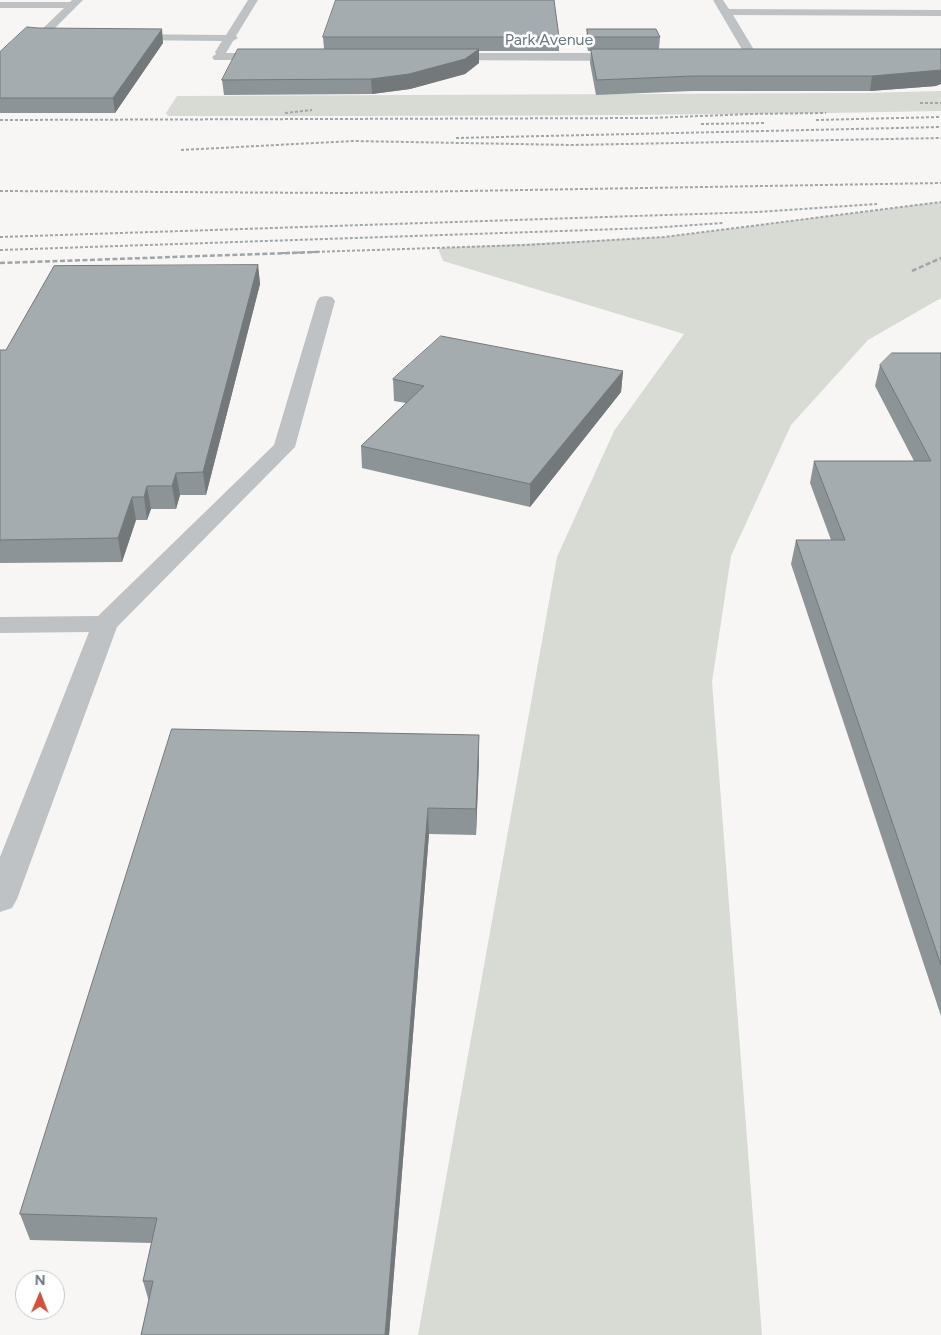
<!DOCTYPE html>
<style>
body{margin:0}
#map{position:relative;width:941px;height:1335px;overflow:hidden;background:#f7f6f4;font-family:Figtree,sans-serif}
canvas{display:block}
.north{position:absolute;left:15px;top:1270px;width:50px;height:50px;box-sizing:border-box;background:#fff;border:1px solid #c3c9cd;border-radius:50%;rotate:1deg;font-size:14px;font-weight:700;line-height:20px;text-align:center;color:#6a7981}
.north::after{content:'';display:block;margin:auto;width:18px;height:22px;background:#cc543e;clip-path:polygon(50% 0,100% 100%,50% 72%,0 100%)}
</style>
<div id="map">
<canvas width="941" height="1335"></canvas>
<div class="north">N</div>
</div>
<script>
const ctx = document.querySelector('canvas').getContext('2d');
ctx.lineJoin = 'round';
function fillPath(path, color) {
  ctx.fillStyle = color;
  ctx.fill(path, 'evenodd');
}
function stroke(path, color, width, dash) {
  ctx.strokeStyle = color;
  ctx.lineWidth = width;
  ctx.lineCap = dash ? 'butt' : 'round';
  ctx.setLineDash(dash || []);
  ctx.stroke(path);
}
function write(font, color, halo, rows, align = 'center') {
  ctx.font = font + ' Figtree,sans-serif';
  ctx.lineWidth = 5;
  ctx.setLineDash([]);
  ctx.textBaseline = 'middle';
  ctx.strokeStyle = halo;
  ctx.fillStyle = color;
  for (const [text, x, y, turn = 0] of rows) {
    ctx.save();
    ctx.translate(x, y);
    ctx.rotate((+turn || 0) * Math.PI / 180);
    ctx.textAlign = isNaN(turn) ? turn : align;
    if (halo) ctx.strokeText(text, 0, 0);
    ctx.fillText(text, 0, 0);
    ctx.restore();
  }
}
fillPath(new Path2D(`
 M941,91v20c-258,5 -516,5 -773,5l-2,-3 11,-17 687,-3z
 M941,202v96l-73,42 -77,85 -60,131 -19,126 50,653h-344l139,-778 57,-126 70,-97 -241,-73 -5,-13 226,-11z`), '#d7dbd4');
fillPath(new Path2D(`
 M72,0h11l-39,39h-8l-2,-2 2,-2 28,-27h-64v-6h70z
 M248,0h10l-22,36 2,2 -5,3 -7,12h45l6,4 -2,3h-61l-2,-3 4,-3 -1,-2 7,-11 -96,-1 -6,-3 6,-3 100,1z
 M713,0h10l6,9 212,1v6l-208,-1 26,43 -6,4 -6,-4z
 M442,53h187l6,4 -6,4 -191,-1 -2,-3 2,-3z
 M326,296l6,1 3,4 -40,146 -178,180 -100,272 -5,9 -12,4v-55l89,-225 -89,1v-16l98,-1 176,-171 43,-144 3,-4z`), '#bec2c5');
stroke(new Path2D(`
 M920,103h21
 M285,113l27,-3
 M745,114l81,-1
 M0,120l650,-2 102,-4
 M816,120l125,-3
 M701,124l63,-1
 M456,138l485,-11
 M181,150l172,-9 219,4 369,-7
 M0,191l347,2 594,-10
 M0,237l757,-25 120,-8
 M0,250l650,-22 73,-5
 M282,253l244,-8 138,-8 277,-35`), '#9fa5a9', 2, [3, 2]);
stroke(new Path2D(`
 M0,263l318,-11
 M912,271l29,-13`), '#9fa5a9', 2.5, [5, 2.5]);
fillPath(new Path2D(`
 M38,28l125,15 -48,70h-115v-61z
 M587,29l73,8 -1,12h282l-5,37 -66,5h-178l-96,4 -6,-32 1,-12h-3l-2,-9z
 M323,37h236v14h-80v12l-14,11 -55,15 -38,5 -148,1 -2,-15 102,-31z
 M258,265l2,19 -54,211h-26l-4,14h-25l-4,11h-11l-14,42 -122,1v-213h6z
 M941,353v663l-150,-452 5,-24h35l-21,-57 4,-22h100l-39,-75 5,-21z
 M623,371l-2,21 -91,115 -168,-39 -1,-22 45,-43 -12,-2 -1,-22z
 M172,729l307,31 -3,75 -47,-1 -40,501h-248l8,-33 -6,-21 9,-38 -122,-3 -10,-26z`), '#8d9497');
fillPath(new Path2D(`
 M162,29l1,14 -48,70 -2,-15z
 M479,49v14l-14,11 -55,15 -38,5 -1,-15z
 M941,70v14l-5,2 -66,5 2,-15z
 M258,265l2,19 -54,211 -3,-23z
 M623,371l-2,21 -91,115v-23z
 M176,473l4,22 -4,14 -4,-23z
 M147,486l4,23 -4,11 -3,-23z
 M132,497l4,23 -14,42 -4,-24z
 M479,735v25l-3,75v-26z
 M428,808l1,26 -40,501h-4z`), '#73787b');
const building = new Path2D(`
 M336,0h218l5,37h-236z
 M27,27l11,1 124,1 -49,69h-113v-46z
 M587,29h69l4,8h-71z
 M238,49h241l-14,10 -56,15 -38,5 -149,1z
 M591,49h350v21l-69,6h-179l-96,4z
 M258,265l-55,207 -27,1 -4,13h-25l-3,11h-12l-14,41 -118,2v-190h6l48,-84z
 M441,336l182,35 -93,113 -169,-38 63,-60 -31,-7z
 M892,353h49v612l-145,-425h49l-31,-79h117l-51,-96z
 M172,729l307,6 -3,74 -48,-1 -43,527h-244l12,-54h-10l14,-63 -137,-4z`);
fillPath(building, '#a4acb0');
stroke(building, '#73787b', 1);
write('16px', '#6a7981', '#fff', [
 ["Park Avenue",549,40]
]);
</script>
